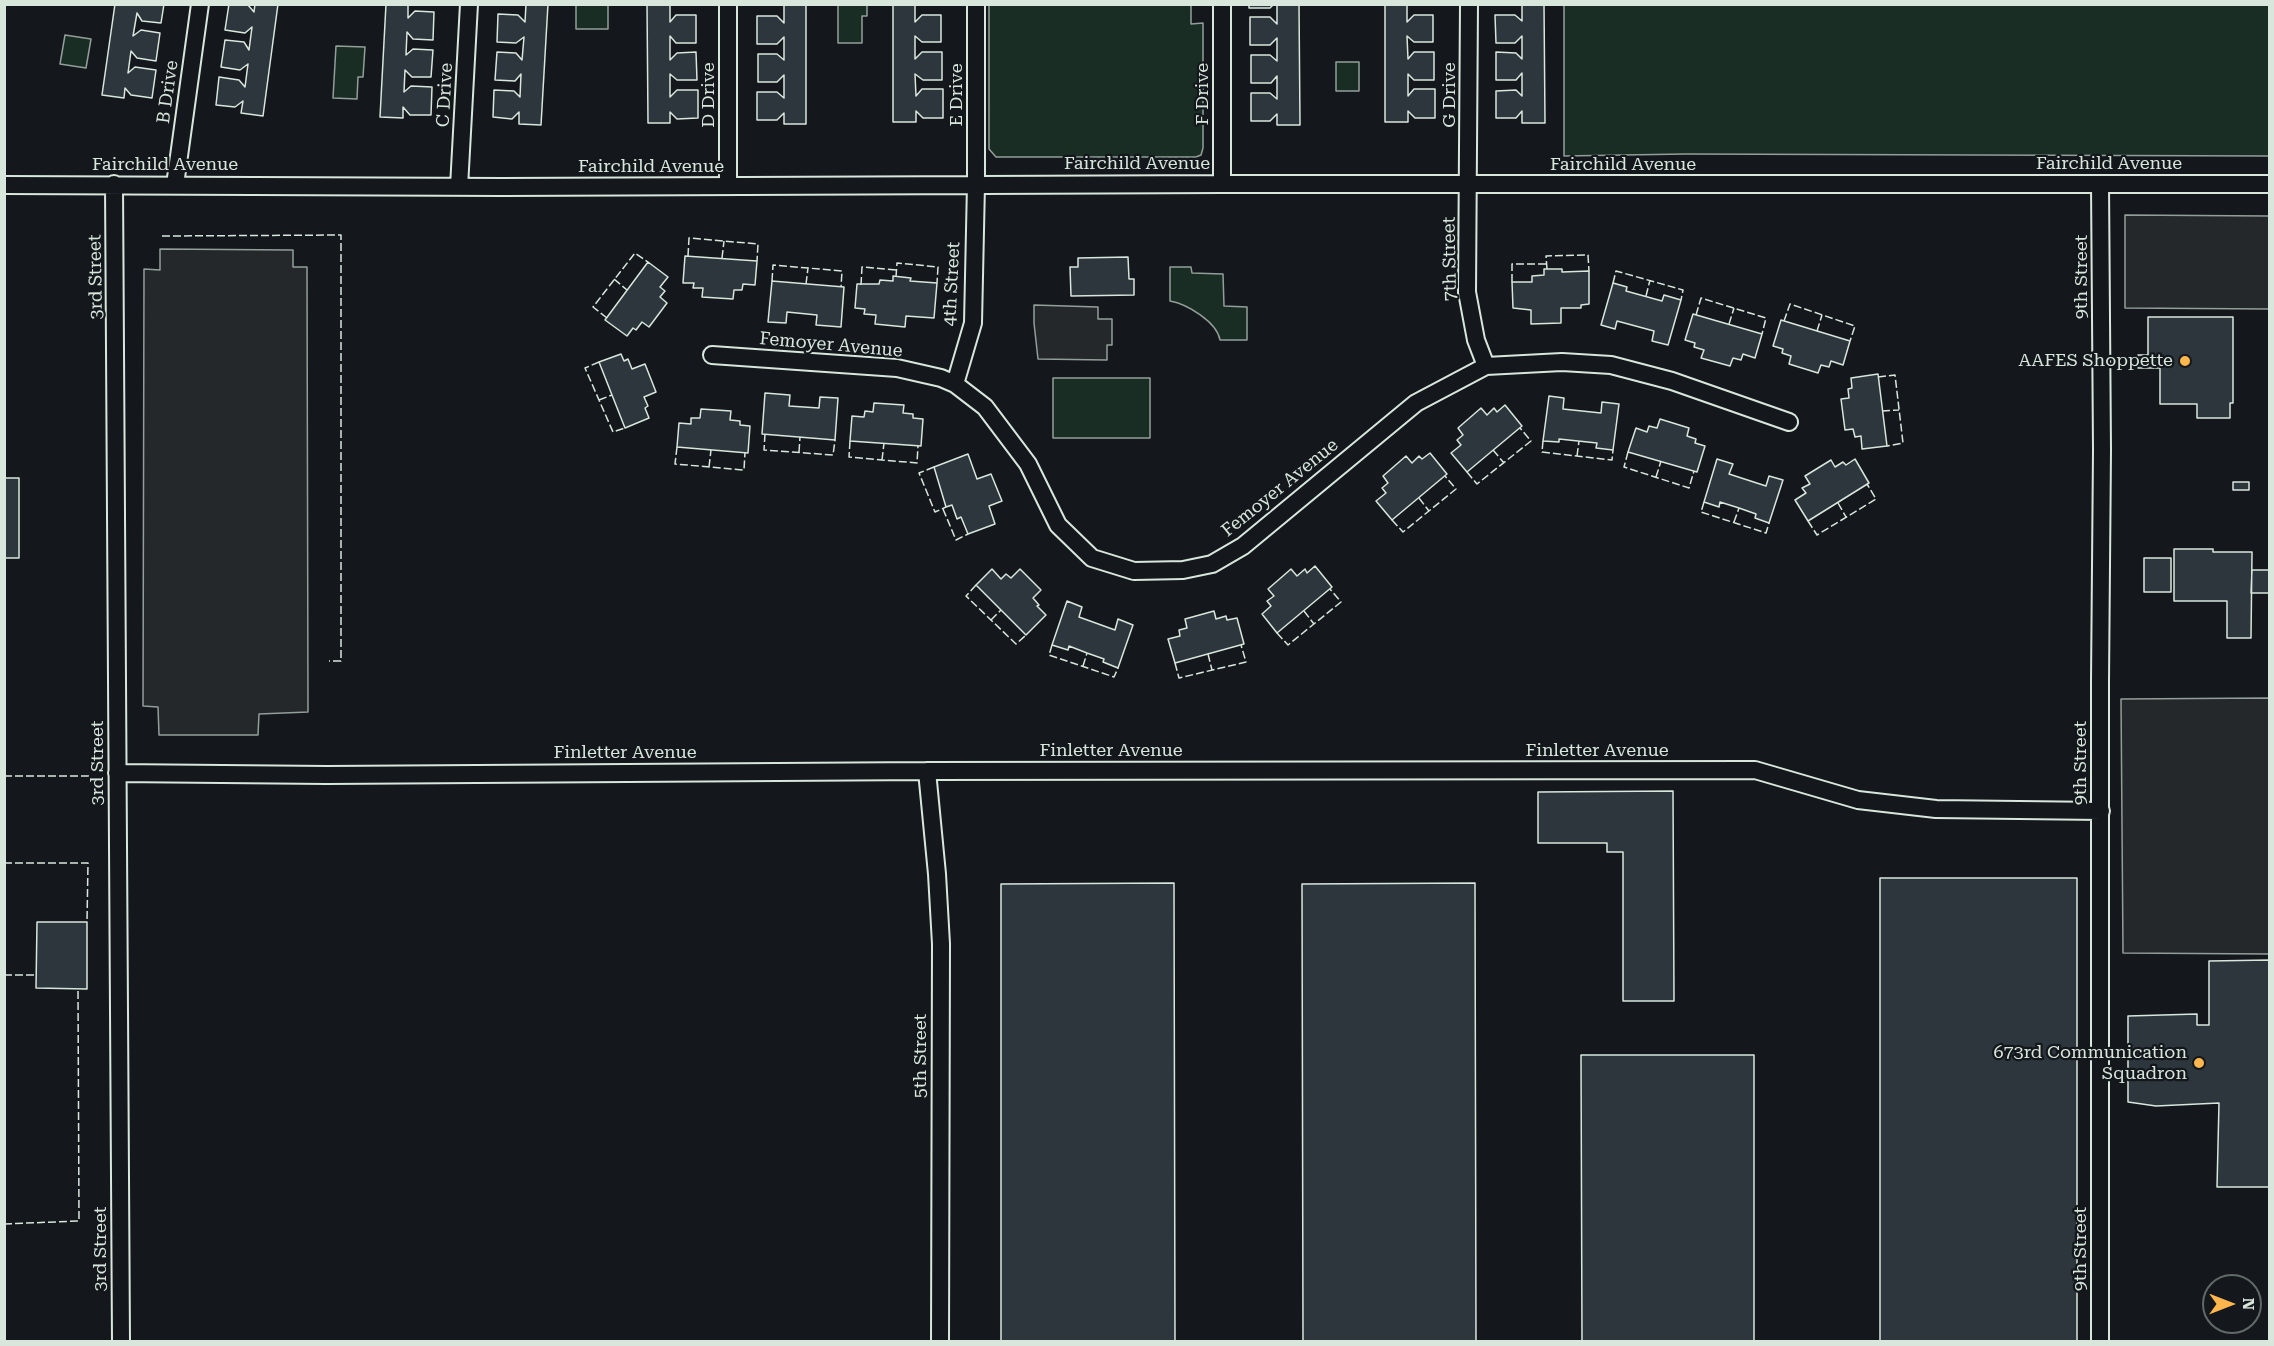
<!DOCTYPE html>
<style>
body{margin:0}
#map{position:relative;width:2274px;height:1346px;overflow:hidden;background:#14181c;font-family:"Roboto Serif",serif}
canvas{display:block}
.frame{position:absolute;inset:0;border:6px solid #d8e6dc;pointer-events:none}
.north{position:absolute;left:2202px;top:1274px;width:60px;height:60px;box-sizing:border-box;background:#14181c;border:2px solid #626a69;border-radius:50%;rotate:90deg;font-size:16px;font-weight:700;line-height:24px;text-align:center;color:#d8e6dc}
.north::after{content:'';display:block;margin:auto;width:21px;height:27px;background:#ffb74d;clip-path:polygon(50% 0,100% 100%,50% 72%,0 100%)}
</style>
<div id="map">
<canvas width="2274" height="1346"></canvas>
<div class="frame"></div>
<div class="north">N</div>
</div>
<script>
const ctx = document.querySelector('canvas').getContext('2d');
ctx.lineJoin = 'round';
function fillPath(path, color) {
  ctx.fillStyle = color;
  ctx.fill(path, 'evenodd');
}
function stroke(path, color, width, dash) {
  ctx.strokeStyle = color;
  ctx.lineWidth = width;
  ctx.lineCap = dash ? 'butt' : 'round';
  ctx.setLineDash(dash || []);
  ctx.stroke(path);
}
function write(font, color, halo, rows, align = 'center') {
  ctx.font = font + ' "Roboto Serif",serif';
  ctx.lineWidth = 4.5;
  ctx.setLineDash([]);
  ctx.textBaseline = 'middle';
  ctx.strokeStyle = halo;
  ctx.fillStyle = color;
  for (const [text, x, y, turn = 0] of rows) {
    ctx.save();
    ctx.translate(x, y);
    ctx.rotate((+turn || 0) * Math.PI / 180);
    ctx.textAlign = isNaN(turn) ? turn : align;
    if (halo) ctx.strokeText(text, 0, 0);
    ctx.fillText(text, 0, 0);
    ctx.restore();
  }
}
const green = new Path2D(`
 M576,5h32v24h-32z
 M838,5h29v11h-5v27h-24z
 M989,5h202v19l12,-1v125l-2,7 -5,2h-200l-7,-8z
 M1564,5h705v151l-584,-2 -121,2z
 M65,35l26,4 -5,29 -26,-4z
 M336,46l29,1 -2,30h-5l-1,22 -24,-1z
 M1336,62h23v29h-23z
 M1170,267h21l1,6 31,1 1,32 23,1v33h-27c-3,-18 -33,-36 -50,-39z
 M1053,378h97v60h-97z`);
fillPath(green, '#1a2d24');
stroke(green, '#939e99', 1.5);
const parking = new Path2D(`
 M2125,215l144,1v93l-144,-1z
 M160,249l133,1v17h14l1,445 -49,2 -1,21h-99l-1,-28 -15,-1 1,-437 16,1z
 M1034,305l64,2v12h14v26h-5v15l-69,-1 -4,-36z
 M2269,698v256l-146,-1 -2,-254z`);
fillPath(parking, '#24282b');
stroke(parking, '#939e99', 1.5);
const building = new Path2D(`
 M115,4h49l-3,19 -19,-2 -5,-8 -4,23 8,-6 19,3 -4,28 -19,-3 -6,-7 -3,22 7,-6 21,3 -4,28 -21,-3 -6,-7 -1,10 -22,-3z
 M229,4l19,1 6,7 1,-8h23l-15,112 -22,-3 2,-12 -8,6 -19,-2 3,-28 20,3 6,7 3,-23 -8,6 -19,-3 4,-27 19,2 5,8 3,-23 -7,6 -20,-3z
 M386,4h22v14l7,-7 19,1 -1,28 -20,-1 -6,-7 -1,23 7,-6 20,1 -2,27h-19l-7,-7 -1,22 7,-6 21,1 -1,28h-21l-7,-8v11l-23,-1z
 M526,4h22l-7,121 -22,-1v-12l-7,7 -19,-2 1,-27 20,1 6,6 1,-23 -6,7 -20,-1 2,-28 19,1 6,7 2,-23 -8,6 -19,-1 1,-28 20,1 7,7z
 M647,4h23v18l6,-7h20v28h-20l-6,-7v24l7,-7 19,-1 1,28h-20l-7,-6v23l7,-7h21v28l-21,1 -7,-7v11h-22z
 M784,4h22v120h-22v-11l-7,7h-20v-28h20l7,6v-23l-7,7h-19v-28h19l7,6v-23l-7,7h-20v-28h20l7,7z
 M893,4h22v18l7,-7h19v27h-19l-7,-6v23l7,-7h20v28h-19l-8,-6 1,22 6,-7h21v29h-20l-7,-7v11h-23z
 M1249,4h25l-4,4h-21z
 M1277,4h22l1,121h-23v-11l-7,7h-19v-28h19l7,6v-23l-6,7h-20v-28h19l7,6v-23l-7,7h-20v-28h20l7,7z
 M1385,4h22v18l7,-7h19v27h-19l-7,-6 1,23 6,-7h20v28h-20l-6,-6v22l6,-7h21v29h-20l-7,-7v11h-23z
 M1522,4h22l1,119h-23v-12l-6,7h-20v-27l20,-1 6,6v-23l-6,7h-20v-28l20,1 6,6v-23l-7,7h-19l-1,-28h20l7,6z
 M685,256l72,5 -2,24 -12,-1 -1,6h-8l-1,9 -31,-2 1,-9h-10l1,-5h-11z
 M1128,257l1,22h5v16l-63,1 -1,-29h8v-9z
 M648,262l20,15 -8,10 5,4 -5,6 7,6 -18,24 -7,-5 -6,8 -3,-2 -6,8 -22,-16z
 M1544,269h18v3l27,-1v33l-8,1v3h-20v15l-30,1v-14l-18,-2 -1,-26h20v-6l12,-1z
 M893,276l18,2 -1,3 27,2 -3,35 -28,-2 -1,11 -30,-3 1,-9 -12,-1 1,-5 -10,-1 2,-24h22l1,-4 13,1z
 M772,281l72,6 -3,40 -25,-2 1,-10 -30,-3 -1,11 -18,-1z
 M1613,283l14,4 -1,4 36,10 2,-6 17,5 -13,45 -16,-4 2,-10 -37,-10 -2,8 -14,-4z
 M1693,314l69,20 -7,24 -12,-4 -2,6 -8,-2 -3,8 -29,-8 3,-8 -10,-3 1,-4 -10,-3z
 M2148,317h85v86h-3v15h-33v-14h-37v-36h-22v-13h10z
 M1781,320l69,21 -7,24 -12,-4 -2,6 -8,-2 -3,8 -29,-9 2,-8 -9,-3 1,-4 -10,-3z
 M621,354l3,7 4,-2 4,10 13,-5 11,28 -12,5 4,9 -3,2 4,10 -24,10 -26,-66z
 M1878,374l9,72 -25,3 -1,-13 -6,1 -2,-8 -8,1 -4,-31 8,-1 -1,-9 4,-1 -1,-10z
 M765,393l25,2 -1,11 30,2 1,-11 18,1 -3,42 -73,-6z
 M1549,396l15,2 -1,11 38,4 1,-11 17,2 -6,46 -17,-2 1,-5 -38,-4v3l-16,-1z
 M874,403l30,2 -1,8 10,1v4l10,1 -2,27 -71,-5 2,-25 12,1 1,-6 8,1z
 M1505,405l17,21 -55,46 -16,-19 10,-8 -4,-5 6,-5 -5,-7 23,-20 6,7 7,-7 3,4z
 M701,409l30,2 -1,9 10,1v4l10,1 -2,27 -71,-6 2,-24 12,1v-6h9z
 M1660,419l29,9 -2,8 9,3 -1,4 10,3 -8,26 -69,-20 8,-24 11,4 2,-6 8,2z
 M1430,453l17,21 -55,46 -16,-19 10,-8 -4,-5 6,-5 -5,-7 23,-20 6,7 7,-7 3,3z
 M968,454l9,25 14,-5 11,27 -13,5 6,18 -27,10 -7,-17 -4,2 -5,-14 -6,2 -12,-40z
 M1717,459l16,5 -4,10 37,12 3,-10 14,4 -14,43 -14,-5 1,-4 -17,-6 -19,-6 -1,5 -15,-5z
 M1855,459l14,24 -61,38 -13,-21 11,-7 -4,-5 8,-4 -5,-8 26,-16 4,7 8,-5 3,3z
 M4,478h15v80h-15z
 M2233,482h16v8h-16z
 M2174,549h39v3h39l-1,86h-24v-37h-53z
 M2144,558h27v34h-27z
 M1315,566l17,21 -55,46 -15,-19 9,-8 -4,-5 7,-5 -6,-7 23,-20 6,7 8,-7 2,4z
 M992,569l9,10 5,-5 5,4 9,-9 21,21 -8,8 6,7 -2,1 9,9 -20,20 -50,-50z
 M2252,570h18v23h-19z
 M1067,601l15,6 -3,10 36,13 3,-11 15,6 -15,43 -15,-6 1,-3 -17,-6 -18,-7 -1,4 -16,-5z
 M1214,611l2,8 10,-3 1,4 10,-2 7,26 -69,19 -7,-24 12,-3 -1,-6 8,-2 -2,-9z
 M1673,791l1,210h-51v-149h-16v-9h-69v-51z
 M1880,878h197v464h-197z
 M1174,883l1,459h-174v-458z
 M1475,883l1,459h-173l-1,-458z
 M37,922h50v67l-51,-1z
 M2270,960v227h-53l2,-84 -63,3 -28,-4v-86l69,-2v11h12v-64z
 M1581,1055h173v287h-172z`);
fillPath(building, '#2c363c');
stroke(building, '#d8e6dc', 1.5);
const minor = new Path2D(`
 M728,4v182
 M1222,4v180
 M1469,4l-2,288 9,48 10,26
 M114,184l7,1158
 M4,185l499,2 719,-3h1048
 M175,185l25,-181
 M459,187l10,-183
 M712,355l185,13 44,10 14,6 30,23 43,57 30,61 34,33 42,13 49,-1 29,-6 31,-18 173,-143 70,-37 76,-4 49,3 61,16 117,41
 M955,384l18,-61 3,-139v-180
 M927,771l10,103 4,70 -1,398
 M117,773l210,2 600,-4 828,-1 103,30 78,9 165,2
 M2100,1342v-661l2,-231 -2,-266`);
stroke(minor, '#d8e6dc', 20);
stroke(minor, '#14181c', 16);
stroke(new Path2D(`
 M162,236l179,-1v426h-12
 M688,256l1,-18 69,6 -1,17
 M722,258l2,-17
 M1547,269l-1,-13 42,-1 1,16
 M896,277l1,-14 41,4 -1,16
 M614,279l13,11
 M772,281l1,-16 69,6 -1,16
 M1512,282v-18h34
 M1613,283l3,-12 67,19 -2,10
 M806,284l2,-16
 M861,285l1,-18 35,3
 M1646,296l4,-16
 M1696,315l5,-17 65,20 -4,16
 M607,318l-14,-11 42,-54 13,9
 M1784,321l6,-17 65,22 -5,15
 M1729,324l5,-16
 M1817,331l5,-16
 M599,362l-14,6 28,64 12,-4
 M1878,377l17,-2 8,68 -16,3
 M599,400l13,-5
 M1882,411l17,-1
 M765,434l-1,16 69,5 2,-15
 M850,441l-1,16 68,6 1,-17
 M1543,441l-1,11 70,8 1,-10
 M677,447l-2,17 69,6 1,-18
 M1493,450l11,13
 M799,452l1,-15
 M1628,452l-4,15 65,21 5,-17
 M1577,456l2,-15
 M882,460l2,-17
 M709,467l2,-17
 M934,467l-15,6 16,39 11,-5
 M1467,472l10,12 54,-43 -11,-13
 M1656,477l5,-16
 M1419,498l10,13
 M1704,502l-3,10 65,21 3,-10
 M1838,503l8,14
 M943,509l13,31 12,-6
 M1392,520l11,12 53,-43 -11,-13
 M1808,521l9,14 59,-36 -9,-15
 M1734,522l5,-14
 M976,585l-10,11 50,48 10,-9
 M1304,611l10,13
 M991,620l10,-10
 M1277,633l11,12 53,-43 -11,-13
 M1052,645l-3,10 65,22 4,-9
 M1208,654l4,16
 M1175,663l4,15 67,-16 -5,-17
 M1083,666l4,-13
 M4,776h86
 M4,863h84l-1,59
 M4,975h32
 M4,1224l75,-3 -1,-232`), '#d8e6dc', 1.5, [8, 3]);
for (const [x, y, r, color] of [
 [2185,361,6,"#ffb74d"],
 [2199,1063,6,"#ffb74d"]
]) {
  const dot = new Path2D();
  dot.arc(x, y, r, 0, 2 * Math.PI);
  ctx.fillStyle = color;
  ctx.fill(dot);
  stroke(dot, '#14181c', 2);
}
write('18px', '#d8e6dc', '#14181c', [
 ["B Drive",168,92,-82],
 ["F Drive",1203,94,-90],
 ["C Drive",445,95,-87],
 ["D Drive",709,95,-90],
 ["E Drive",957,95,-90],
 ["G Drive",1450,95,-90],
 ["Fairchild Avenue",1137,164],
 ["Fairchild Avenue",2109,164],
 ["Fairchild Avenue",165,165],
 ["Fairchild Avenue",1623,165],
 ["Fairchild Avenue",651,167],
 ["7th Street",1450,259,-91],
 ["3rd Street",96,277,-91],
 ["9th Street",2082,277,-90],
 ["4th Street",952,284,-87],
 ["Femoyer Avenue",831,345,5],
 ["Femoyer Avenue",1280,488,-39],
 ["Finletter Avenue",1111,751],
 ["Finletter Avenue",1597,751],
 ["Finletter Avenue",625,753],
 ["3rd Street",98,763,-90],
 ["9th Street",2081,763,-90],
 ["5th Street",921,1056,-90],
 ["3rd Street",101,1249,-90],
 ["9th Street",2081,1249,-90]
]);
write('18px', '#d8e6dc', '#14181c', [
 ["AAFES Shoppette",2173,361],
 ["673rd Communication",2187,1053],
 ["Squadron",2187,1074]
], 'right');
</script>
